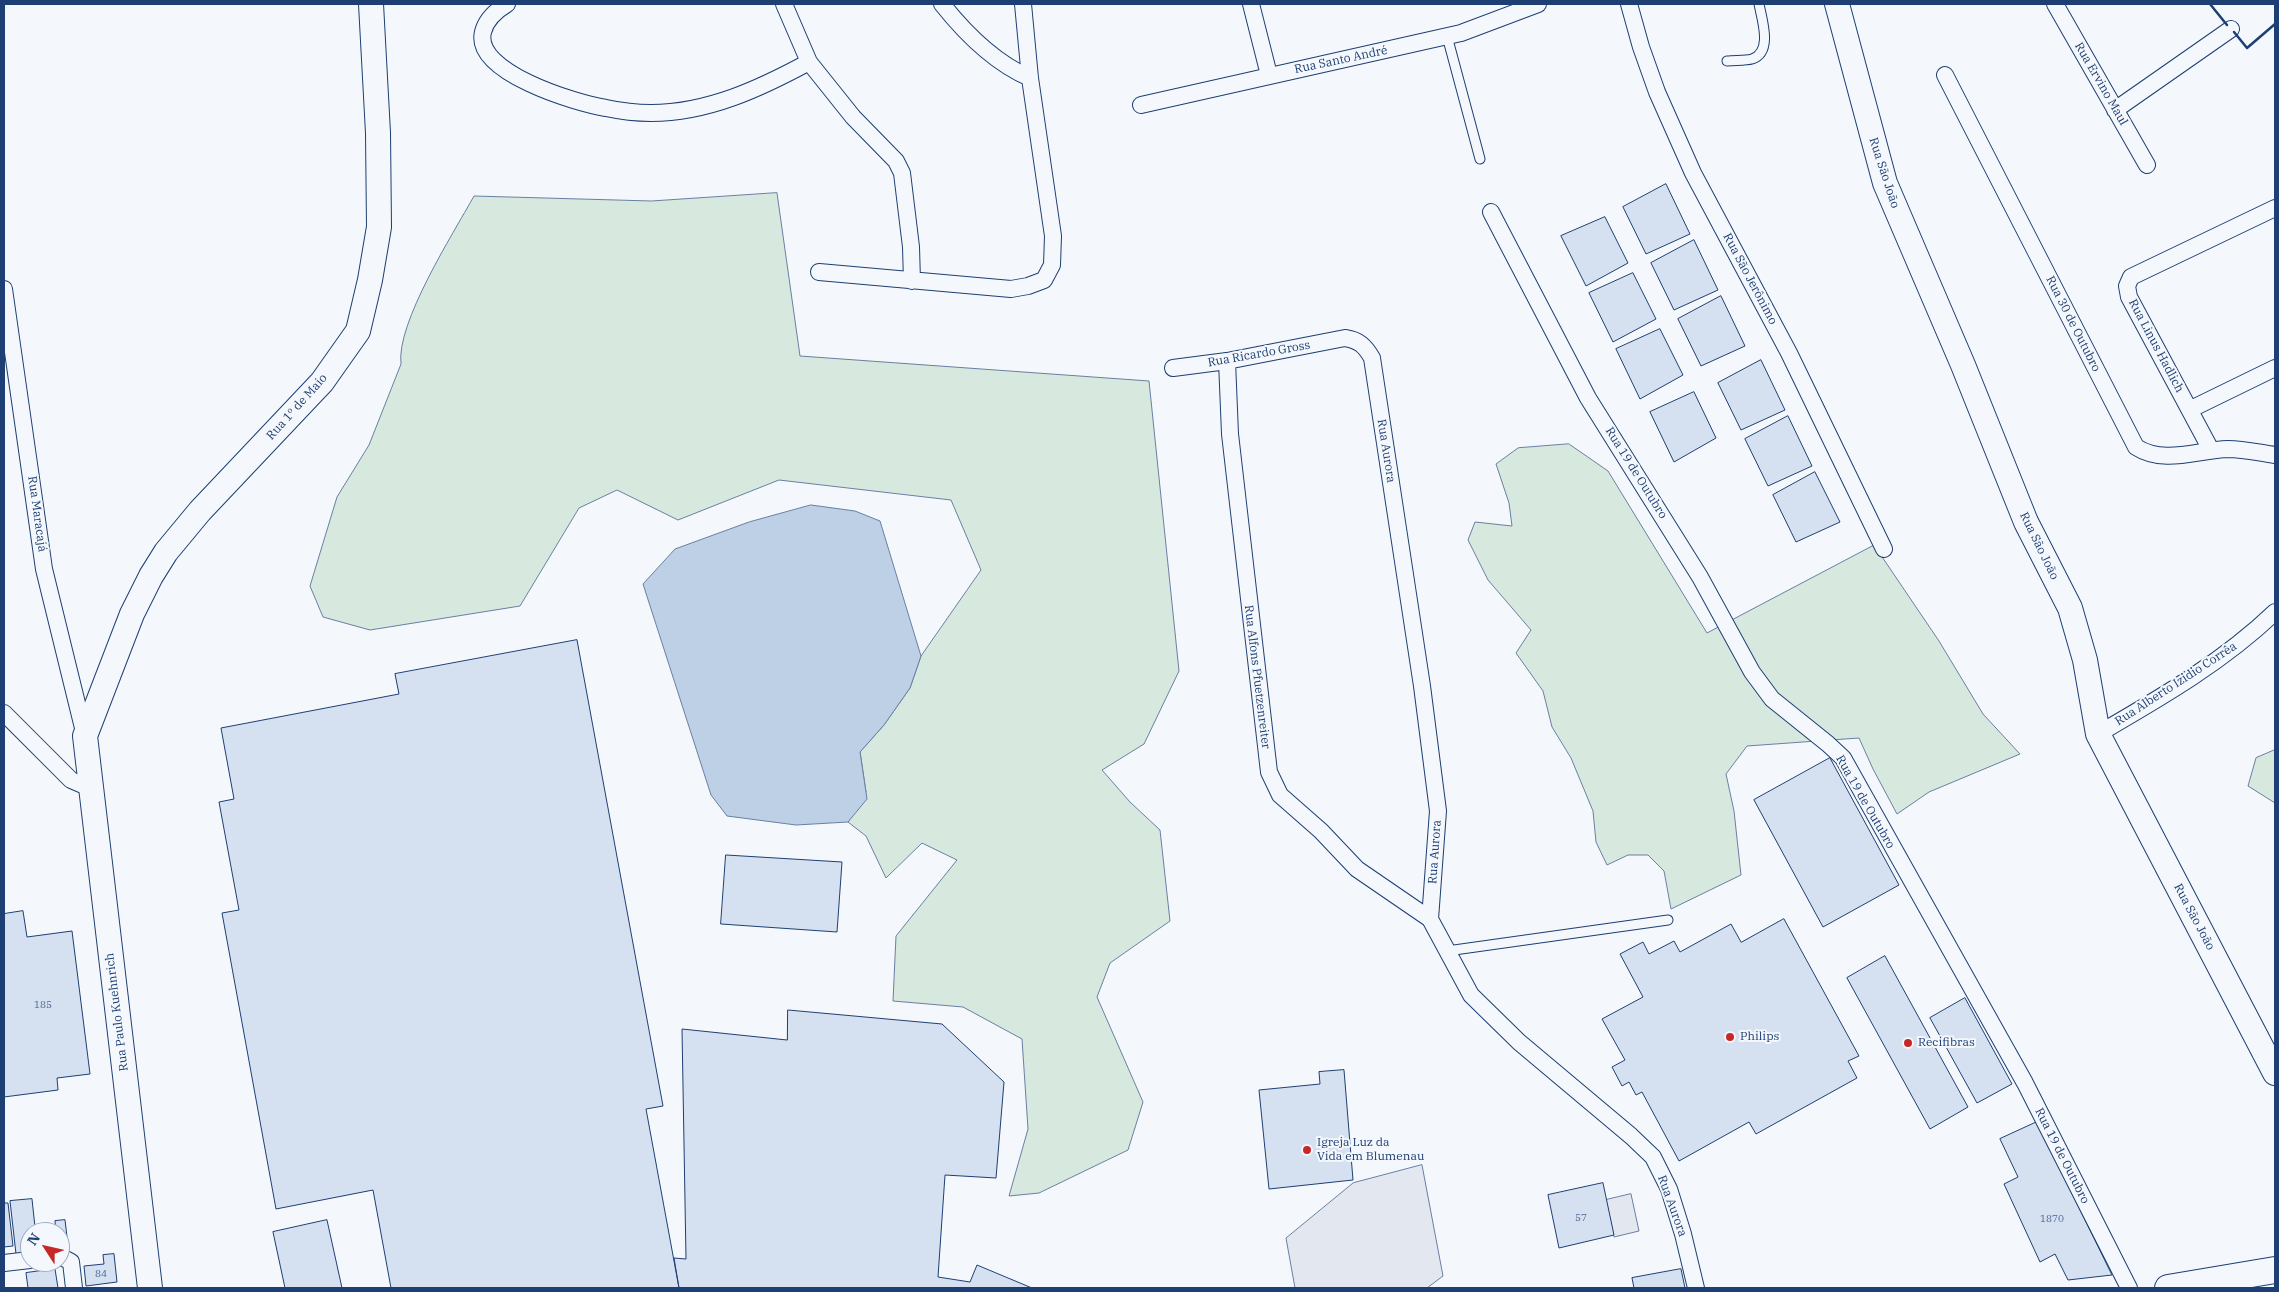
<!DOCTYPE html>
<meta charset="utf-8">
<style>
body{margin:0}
#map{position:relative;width:2279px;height:1292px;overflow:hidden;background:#f4f7fb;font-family:"IBM Plex Serif",serif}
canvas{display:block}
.frame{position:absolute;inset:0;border:5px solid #1d3f73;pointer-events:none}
.north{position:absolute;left:20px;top:1222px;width:50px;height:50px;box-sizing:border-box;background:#f4f7fb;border:1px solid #9eadc5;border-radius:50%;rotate:305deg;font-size:14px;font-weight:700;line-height:20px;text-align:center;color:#1d3f73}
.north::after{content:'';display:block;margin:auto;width:18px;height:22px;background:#c62828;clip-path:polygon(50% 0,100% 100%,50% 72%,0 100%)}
</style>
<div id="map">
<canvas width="2279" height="1292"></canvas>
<div class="frame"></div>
<div class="north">N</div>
</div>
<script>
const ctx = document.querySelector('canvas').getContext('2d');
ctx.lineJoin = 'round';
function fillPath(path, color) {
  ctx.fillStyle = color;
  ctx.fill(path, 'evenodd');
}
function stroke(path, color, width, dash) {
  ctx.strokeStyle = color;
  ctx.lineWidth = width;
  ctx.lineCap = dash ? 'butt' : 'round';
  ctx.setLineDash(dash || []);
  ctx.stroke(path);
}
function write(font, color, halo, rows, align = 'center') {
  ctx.font = font + ' "IBM Plex Serif",serif';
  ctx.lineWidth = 4;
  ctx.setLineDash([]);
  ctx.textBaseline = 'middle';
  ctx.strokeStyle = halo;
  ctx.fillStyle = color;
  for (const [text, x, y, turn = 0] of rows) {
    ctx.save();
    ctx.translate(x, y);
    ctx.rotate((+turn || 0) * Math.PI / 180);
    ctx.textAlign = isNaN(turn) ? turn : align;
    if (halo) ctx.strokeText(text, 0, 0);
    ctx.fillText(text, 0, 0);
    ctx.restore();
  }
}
const green = new Path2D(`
 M777,193l23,163 349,25 30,290 -35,73 -42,26 28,32 30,28 10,91 -60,42 -13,34 46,105 -15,48 -89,43 -30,3 19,-67 -6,-90 -59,-32 -70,-6 3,-65 61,-76 -35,-17 -36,35 -20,-42 -18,-14 18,-30 -6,-40 24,-27 26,-37 11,-32 60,-86 -30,-70 -172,-20 -101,40 -61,-30 -38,18 -59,98 -150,24 -47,-13 -13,-31 27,-89 32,-52 32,-81c-5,-41 52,-130 73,-168l177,5z
 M1569,444l39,27 99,162 167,-88 65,96 44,73 37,40 -91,38 -32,22 -24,-45 -14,-31 -112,8 -21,28 8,37 7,64 -70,34 -7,-38 -16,-16h-20l-21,10 -11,-23 -3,-31 -22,-53 -19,-31 -9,-36 -27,-38 15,-23 -43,-50 -20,-40 7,-18 37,4 -3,-23 -13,-39 22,-16z
 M2275,750v53l-27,-17 8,-28z`);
fillPath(green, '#d7e8df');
stroke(green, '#687fa3', 1);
const parking = new Path2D(`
 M1422,1165l21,111 -16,12h-132l-9,-50 67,-55z
 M1631,1194l8,37 -25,6 -8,-37z`);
fillPath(parking, '#e3e8f0');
stroke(parking, '#687fa3', 1);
const water = new Path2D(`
 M811,505l44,6 25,10 41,135 -11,32 -26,37 -24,27 7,47 -19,23 -52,3 -69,-9 -16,-21 -68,-211 32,-35 74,-27z`);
fillPath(water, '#bed0e5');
stroke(water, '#687fa3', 1);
const building = new Path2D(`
 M1666,184l24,50 -44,20 -23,-47z
 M1605,217l23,46 -42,23 -25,-50z
 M1694,240l24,50 -44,20 -23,-47z
 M1633,273l23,46 -43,23 -24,-49z
 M1721,296l24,50 -44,20 -23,-47z
 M1660,329l23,46 -43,24 -24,-50z
 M1761,360l24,50 -44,20 -23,-47z
 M1694,392l22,46 -42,24 -24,-50z
 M1788,416l24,50 -44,20 -23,-47z
 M1815,472l25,50 -44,20 -23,-47z
 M577,640l86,466 -17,3 33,179h-288l-18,-98 -97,19 -54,-296 17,-3 -20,-108 15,-3 -13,-71 178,-34 -4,-20z
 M1830,758l69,127 -76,42 -69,-127z
 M726,855l116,7 -5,70 -116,-8z
 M23,911l4,26 45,-6 18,143 -33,4 1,12 -54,7v-183z
 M1784,919l75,137 -11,5 9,17 -101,56 -7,-12 -70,39 -37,-69 -6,3 -7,-13 -7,4 -10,-19 13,-7 -23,-41 41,-22 -23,-43 23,-12 6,12 25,-13 6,11 51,-28 10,18z
 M1885,956l83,151 -38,22 -83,-151z
 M1965,998l47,86 -35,19 -47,-85z
 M788,1010l154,14 62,58 -8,96 -51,-3 -7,102 32,5 7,-17 55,23h-353l-5,-30 12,1 -4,-230 105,11z
 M1344,1070l9,110 -84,9 -10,-99 61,-6 -1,-12z
 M2037,1122l75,153 -44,5 -13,-26 -15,8 -36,-78 14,-7 -18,-38z
 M1603,1183l11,52 -55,13 -11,-53z
 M32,1199l3,28 14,-1 1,6h-20v20l-14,2 -6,-53z
 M4,1203h4l5,43 -9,1z
 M65,1220l3,25 -8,1v-14h-4l-1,-11z
 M327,1220l15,68h-57l-12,-56z
 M114,1254l3,28 -31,4 -2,-20 20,-2 -1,-9z
 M55,1269l3,19h-30l-2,-15z
 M1681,1269l4,19h-51l-2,-10z`);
fillPath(building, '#d5e0f0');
stroke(building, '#1d3f73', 1);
const lane = new Path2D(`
 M1447,36l33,123
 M1727,61c8,-1 18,0 25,-2 21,-7 10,-39 7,-55
 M1447,951l221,-31`);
const street = new Path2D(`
 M507,4c-10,6 -21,16 -24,28 -10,40 92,71 123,76 14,3 31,5 45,5 57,0 110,-25 158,-51
 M784,4l25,58 44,55 43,44 6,12 9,74 1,34
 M942,4c23,29 53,59 88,74
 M1251,4l18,71
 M1629,4l12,43 16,45 36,81 96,180 95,196
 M2055,4l92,161
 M1945,75l191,372c28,18 61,3 92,2 16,0 32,4 47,6
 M1141,105l320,-72 77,-29
 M2115,110l116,-81
 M1491,212l97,186 112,179 52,95 20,27 56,45 15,14 182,325 104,205
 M819,272l192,17 17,-3 16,-6 8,-15 1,-29 -23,-158 -7,-74
 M4,289l40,280 41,167
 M1227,361l3,73 39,338 11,23 41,36 36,38 73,50
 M1173,368l54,-7 118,-23c14,2 20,8 27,20l50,328 16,125 -8,108 41,76 48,47 112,94 22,21 16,32 14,45 13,54
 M2191,409l84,-41
 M2211,450l-82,-153 -2,-11 4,-9 144,-69
 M4,713l67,67 21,9
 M2098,734c62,-36 125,-72 177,-122
 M60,1256l11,6 3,26
 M4,1263l26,-3`);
const secondary = new Path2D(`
 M1837,4l48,179 78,182 63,157 44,86 15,52 13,74 177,339
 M150,1288l-65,-552 47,-122 19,-38 15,-24 34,-41 122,-129 36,-51 12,-51 9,-53 -1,-94 -7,-129`);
const primary = new Path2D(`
 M2168,1288l107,-18`);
stroke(lane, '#1d3f73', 11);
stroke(street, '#1d3f73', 18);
stroke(secondary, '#1d3f73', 26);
stroke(primary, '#1d3f73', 28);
stroke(lane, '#f4f7fb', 9);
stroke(street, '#f4f7fb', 16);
stroke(secondary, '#f4f7fb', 24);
stroke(primary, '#f4f7fb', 26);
stroke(new Path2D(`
 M2210,4l17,21
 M2234,32l13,16 28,-24`), '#1d3f73', 2.5);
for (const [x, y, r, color] of [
 [1730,1037,5,"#c62828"],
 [1908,1043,5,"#c62828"],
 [1307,1150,5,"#c62828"]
]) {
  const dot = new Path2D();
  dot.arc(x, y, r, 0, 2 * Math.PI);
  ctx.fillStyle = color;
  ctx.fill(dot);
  stroke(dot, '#f4f7fb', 2);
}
write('10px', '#4b6792', null, [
 ["185",43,1005],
 ["57",1581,1218],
 ["1870",2052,1219],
 ["84",101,1274]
]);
write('12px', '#1d3f73', '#f4f7fb', [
 ["Rua Santo André",1341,60,-12],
 ["Rua Ervino Maul",2101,84,60],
 ["Rua São João",1884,173,72],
 ["Rua São Jerônimo",1750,279,62],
 ["Rua 30 de Outubro",2073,324,63],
 ["Rua Linus Hadlich",2156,346,62],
 ["Rua Ricardo Gross",1259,354,-10],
 ["Rua 1º de Maio",297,407,-48],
 ["Rua Aurora",1386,451,81],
 ["Rua 19 de Outubro",1636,473,58],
 ["Rua Maracajá",37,514,82],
 ["Rua São João",2039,546,64],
 ["Rua Alfons Pfuetzenreiter",1257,677,83],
 ["Rua Alberto Izidio Corrêa",2176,684,-33],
 ["Rua 19 de Outubro",1865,802,60],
 ["Rua Aurora",1435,852,-86],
 ["Rua São João",2194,917,62],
 ["Rua Paulo Kuehnrich",117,1012,-97],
 ["Rua 19 de Outubro",2062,1156,63],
 ["Rua Aurora",1672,1206,70]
]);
write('12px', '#1d3f73', '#f4f7fb', [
 ["Philips",1740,1037],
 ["Recifibras",1918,1043],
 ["Igreja Luz da",1317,1143],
 ["Vida em Blumenau",1317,1157]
], 'left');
</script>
